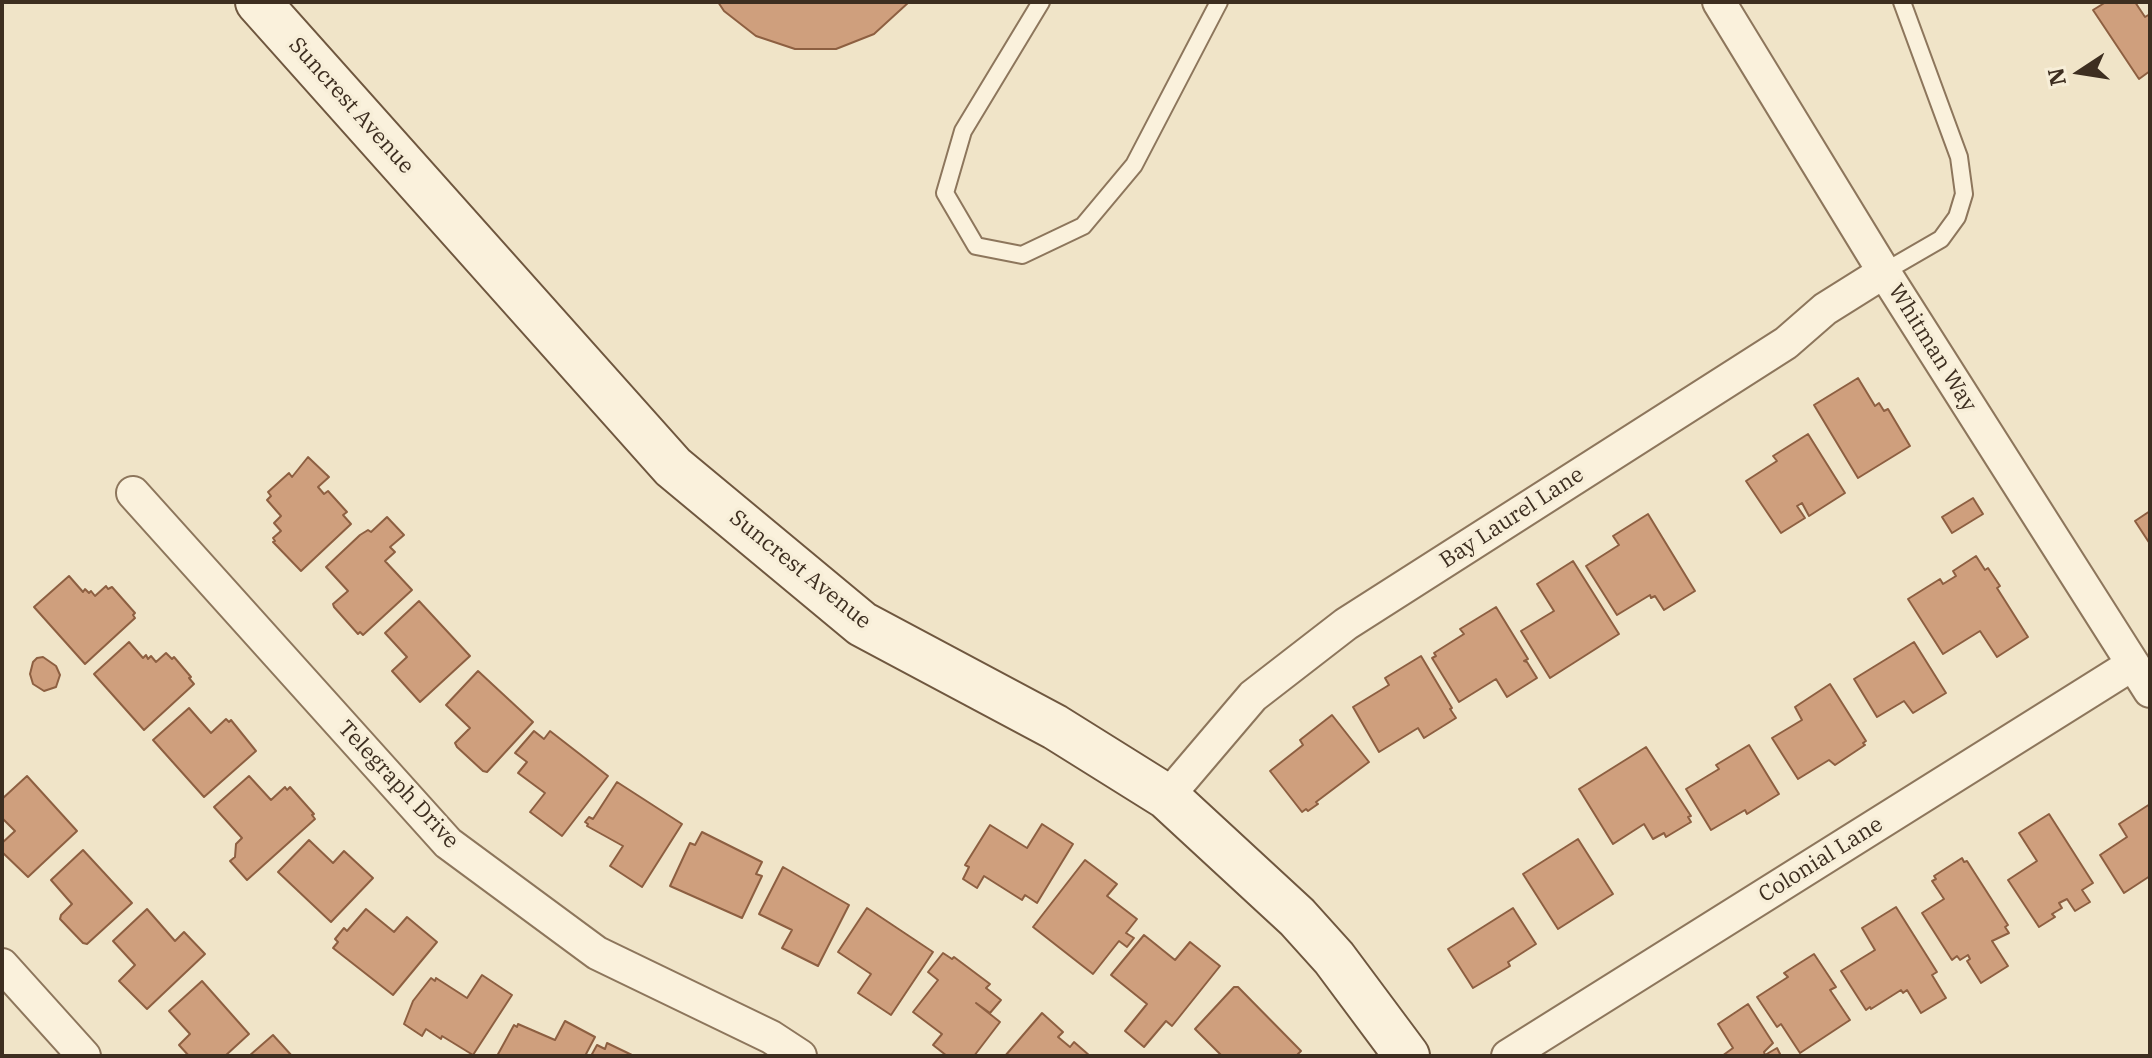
<!DOCTYPE html>
<style>
body{margin:0}
#map{position:relative;width:2152px;height:1058px;overflow:hidden;background:#f0e4c8;font-family:"IBM Plex Serif",serif}
canvas{display:block}
.frame{position:absolute;inset:0;border:4px solid #3d2e20;pointer-events:none}
.north{position:absolute;left:2040px;top:32px;width:80px;height:80px;-webkit-text-stroke:6px #f7eed8;paint-order:stroke;rotate:258deg;font-size:22px;font-weight:700;line-height:32px;text-align:center;color:#3d2e20}
.north::after{content:'';display:block;margin:auto;width:28px;height:36px;background:#3d2e20;clip-path:polygon(50% 0,100% 100%,50% 72%,0 100%)}
</style>
<div id="map">
<canvas width="2152" height="1058"></canvas>
<div class="frame"></div>
<div class="north">N</div>
</div>
<script>
const ctx = document.querySelector('canvas').getContext('2d');
ctx.lineJoin = 'round';
function fillPath(path, color) {
  ctx.fillStyle = color;
  ctx.fill(path, 'evenodd');
}
function stroke(path, color, width, dash) {
  ctx.strokeStyle = color;
  ctx.lineWidth = width;
  ctx.lineCap = dash ? 'butt' : 'round';
  ctx.setLineDash(dash || []);
  ctx.stroke(path);
}
function write(font, color, halo, rows, align = 'center') {
  ctx.font = font + ' "IBM Plex Serif",serif';
  ctx.lineWidth = 7;
  ctx.setLineDash([]);
  ctx.textBaseline = 'middle';
  ctx.strokeStyle = halo;
  ctx.fillStyle = color;
  for (const [text, x, y, turn = 0] of rows) {
    ctx.save();
    ctx.translate(x, y);
    ctx.rotate((+turn || 0) * Math.PI / 180);
    ctx.textAlign = isNaN(turn) ? turn : align;
    if (halo) ctx.strokeText(text, 0, 0);
    ctx.fillText(text, 0, 0);
    ctx.restore();
  }
}
const building = new Path2D(`
 M718,2h191l-35,32 -38,15h-41l-39,-13 -32,-25z
 M2106,2h29l10,15 5,-3v57l-11,8 -46,-69z
 M1858,378l17,28 4,-3 5,8 4,-2 22,37 -52,32 -44,-73z
 M1808,434l37,59 -36,23 -7,-13 -5,3 8,12 -24,15 -35,-52 31,-20 -4,-5z
 M308,457l21,20 -11,10 6,7 4,-3 19,21 -4,3 8,9 -50,47 -28,-29 2,-1 -2,-3 8,-7 -7,-8 7,-7 -14,-16 4,-4 -3,-4 21,-19 3,4z
 M1973,498l10,16 -31,19 -10,-16z
 M2150,511v33l-15,-23z
 M1648,514l47,77 -31,19 -9,-14 -4,2 -1,-3 -33,20 -31,-49 33,-21 -6,-9z
 M387,517l17,18 -14,12 5,5 -10,9 27,29 -49,45 -3,-3 -2,2 -24,-27 -1,-3 15,-13 -22,-24 34,-32 8,-5 3,2z
 M1976,556l9,14 3,-2 12,18 -3,2 31,49 -31,20 -17,-26 -37,23 -35,-55 32,-20 3,5 13,-8 -3,-5z
 M1573,561l46,73 -69,44 -29,-47 33,-20 -17,-27z
 M69,576l14,16 2,-3 4,4 2,-2 4,5 11,-10 2,3 4,-2 23,26 -2,2 2,3 -50,46 -51,-57z
 M419,601l51,55 -50,46 -28,-31 15,-14 -22,-24z
 M1496,607l32,52 -4,2 3,1 10,16 -30,19 -11,-18 -37,23 -27,-44 4,-2 -2,-3 30,-19 -4,-5z
 M129,642l14,16 3,-3 2,4 3,-3 5,6 10,-9 6,6 2,-2 17,20 -2,1 5,6 -50,46 -50,-56z
 M1914,642l32,51 -33,20 -9,-12 -27,16 -23,-38z
 M1421,656l31,52 -2,1 6,9 -32,20 -6,-10 -39,24 -26,-45 36,-22 -4,-7z
 M43,657l13,9 4,9 -4,12 -12,4 -11,-7 -3,-10 3,-12 4,-4z
 M478,671l55,51 -46,50 -4,-1 -26,-24 -2,-4 15,-15 -24,-23z
 M1830,684l36,57 -3,2 2,2 -30,20 -6,-5 -31,19 -26,-41 30,-18 -7,-13z
 M189,708l22,25 15,-14 3,3 2,-2 25,31 -52,46 -51,-57z
 M1332,715l37,47 -53,40 2,2 -10,7 -2,-2 -4,3 -32,-41 33,-26 -3,-5z
 M534,731l10,8 6,-8 58,45 -46,60 -32,-24 15,-19 -27,-20 9,-11 -12,-9z
 M1749,745l30,49 -32,20 -2,-4 -34,20 -25,-41 33,-20 -3,-4z
 M1646,747l45,69 -3,1 3,5 -25,15 -2,-4 -11,6 -9,-15 -31,20 -34,-55z
 M27,776l50,55 -49,46 -26,-25v-9l13,-12 -13,-13v-19z
 M249,776l22,24 14,-13 2,3 3,-3 24,27 -2,1 3,4 -68,61 -17,-19 5,-4 1,-13 6,-6 -28,-31z
 M617,782l65,42 -40,63 -32,-21 13,-20 -36,-20 1,-2 -3,-2 4,-5 4,2z
 M2150,804v72l-26,17 -24,-38 27,-18 -8,-13z
 M2049,814l44,69 -11,7 8,12 -15,9 -8,-12 -8,4 3,5 -10,6 3,3 -16,10 -31,-47 29,-19 -18,-28z
 M1042,824l31,20 -36,59 -12,-8 -3,5 -38,-24 -7,12 -14,-9 6,-12 -4,-2 25,-40 37,23z
 M702,832l60,30 -6,12 6,2 -20,42 -72,-32 20,-43 5,2z
 M1578,839l35,55 -55,35 -35,-55z
 M309,840l24,23 11,-12 29,27 -42,44 -53,-50z
 M83,850l49,53 -45,41 -4,-1 -23,-24 1,-4 11,-11 -21,-24z
 M1962,858l2,4 3,-1 41,64 -3,2 4,6 -17,8 16,25 -27,17 -14,-22 3,-2 -2,-4 -8,5 -3,-4 -5,4 -30,-47 22,-14 -12,-18 4,-2 -2,-3z
 M1085,860l32,24 -10,12 30,23 -11,14 8,5 -7,9 -8,-6 -26,33 -60,-47z
 M783,867l66,38 -31,61 -36,-18 10,-18 -33,-16z
 M1896,907l41,65 -5,3 14,23 -25,15 -14,-23 -4,3 -2,-3 -30,19 -1,-2 -4,3 -25,-39 34,-21 -13,-22z
 M867,908l66,44 -42,63 -33,-22 13,-19 -33,-22z
 M1513,908l23,36 -28,18 2,4 -37,22 -25,-39z
 M147,909l28,32 9,-9 21,22 -58,55 -28,-28 16,-16 -22,-24z
 M366,909l28,23 13,-15 30,25 -44,53 -60,-47 5,-6 -3,-3 9,-11 3,3z
 M1144,935l31,25 15,-18 30,24 -48,60 -6,-5 -22,26 -19,-16 22,-27 -36,-29z
 M943,953l9,6 2,-2 36,27 -4,4 15,12 -11,13 -14,-10 24,19 -26,34h-27l-14,-11 9,-11 -29,-22 25,-32 -10,-8z
 M1814,954l22,33 -6,3 20,30 -50,33 -19,-29 -4,3 -20,-30 31,-20 -4,-4z
 M482,975l30,20 -39,60 -31,-19 -1,3 -15,-10 -4,7 -18,-12 9,-23 18,-23 4,3 1,-3 31,20z
 M202,981l47,53 -24,22h-36l-10,-11 11,-11 -21,-23z
 M1234,987h4l63,64 -5,5h-74l-27,-27z
 M1748,1004l25,39 -9,9 1,3 12,-7 4,8h-59l11,-8 -15,-24z
 M1042,1013l21,19 -5,5 12,10 4,-5 16,14h-85z
 M565,1021l30,16 -10,19h-88l17,-31 3,2 1,-3 37,16z
 M273,1035l19,21h-43z
 M607,1043l27,13h-43l6,-11 8,4z`);
fillPath(building, '#cf9f7d');
stroke(building, '#8d5f41', 2);
const lane = new Path2D(`
 M1041,2l-78,129 -18,62 31,53 46,9 61,-29 51,-61 85,-163
 M1884,272l57,-33 16,-22 7,-23 -5,-37 -57,-155`);
const street = new Path2D(`
 M1719,2l165,270 266,419
 M133,493l315,350 149,110 174,84 29,19
 M1167,797l86,-101 93,-72 440,-281 39,-34 59,-37
 M2,965l82,91
 M1508,1056l625,-392`);
const secondary = new Path2D(`
 M258,2l415,465 189,157 193,103 112,70 130,120 37,41 73,98`);
stroke(lane, '#8d765c', 20);
stroke(street, '#8d765c', 36);
stroke(secondary, '#6f573f', 48);
stroke(lane, '#faf1dc', 16);
stroke(street, '#faf1dc', 32);
stroke(secondary, '#faf1dc', 44);
write('22px', '#3d2e20', '#f7eed8', [
 ["Suncrest Avenue",351,106,48],
 ["Whitman Way",1932,348,58],
 ["Bay Laurel Lane",1512,518,-33],
 ["Suncrest Avenue",800,570,39],
 ["Telegraph Drive",398,785,47],
 ["Colonial Lane",1821,860,-32]
]);
</script>
